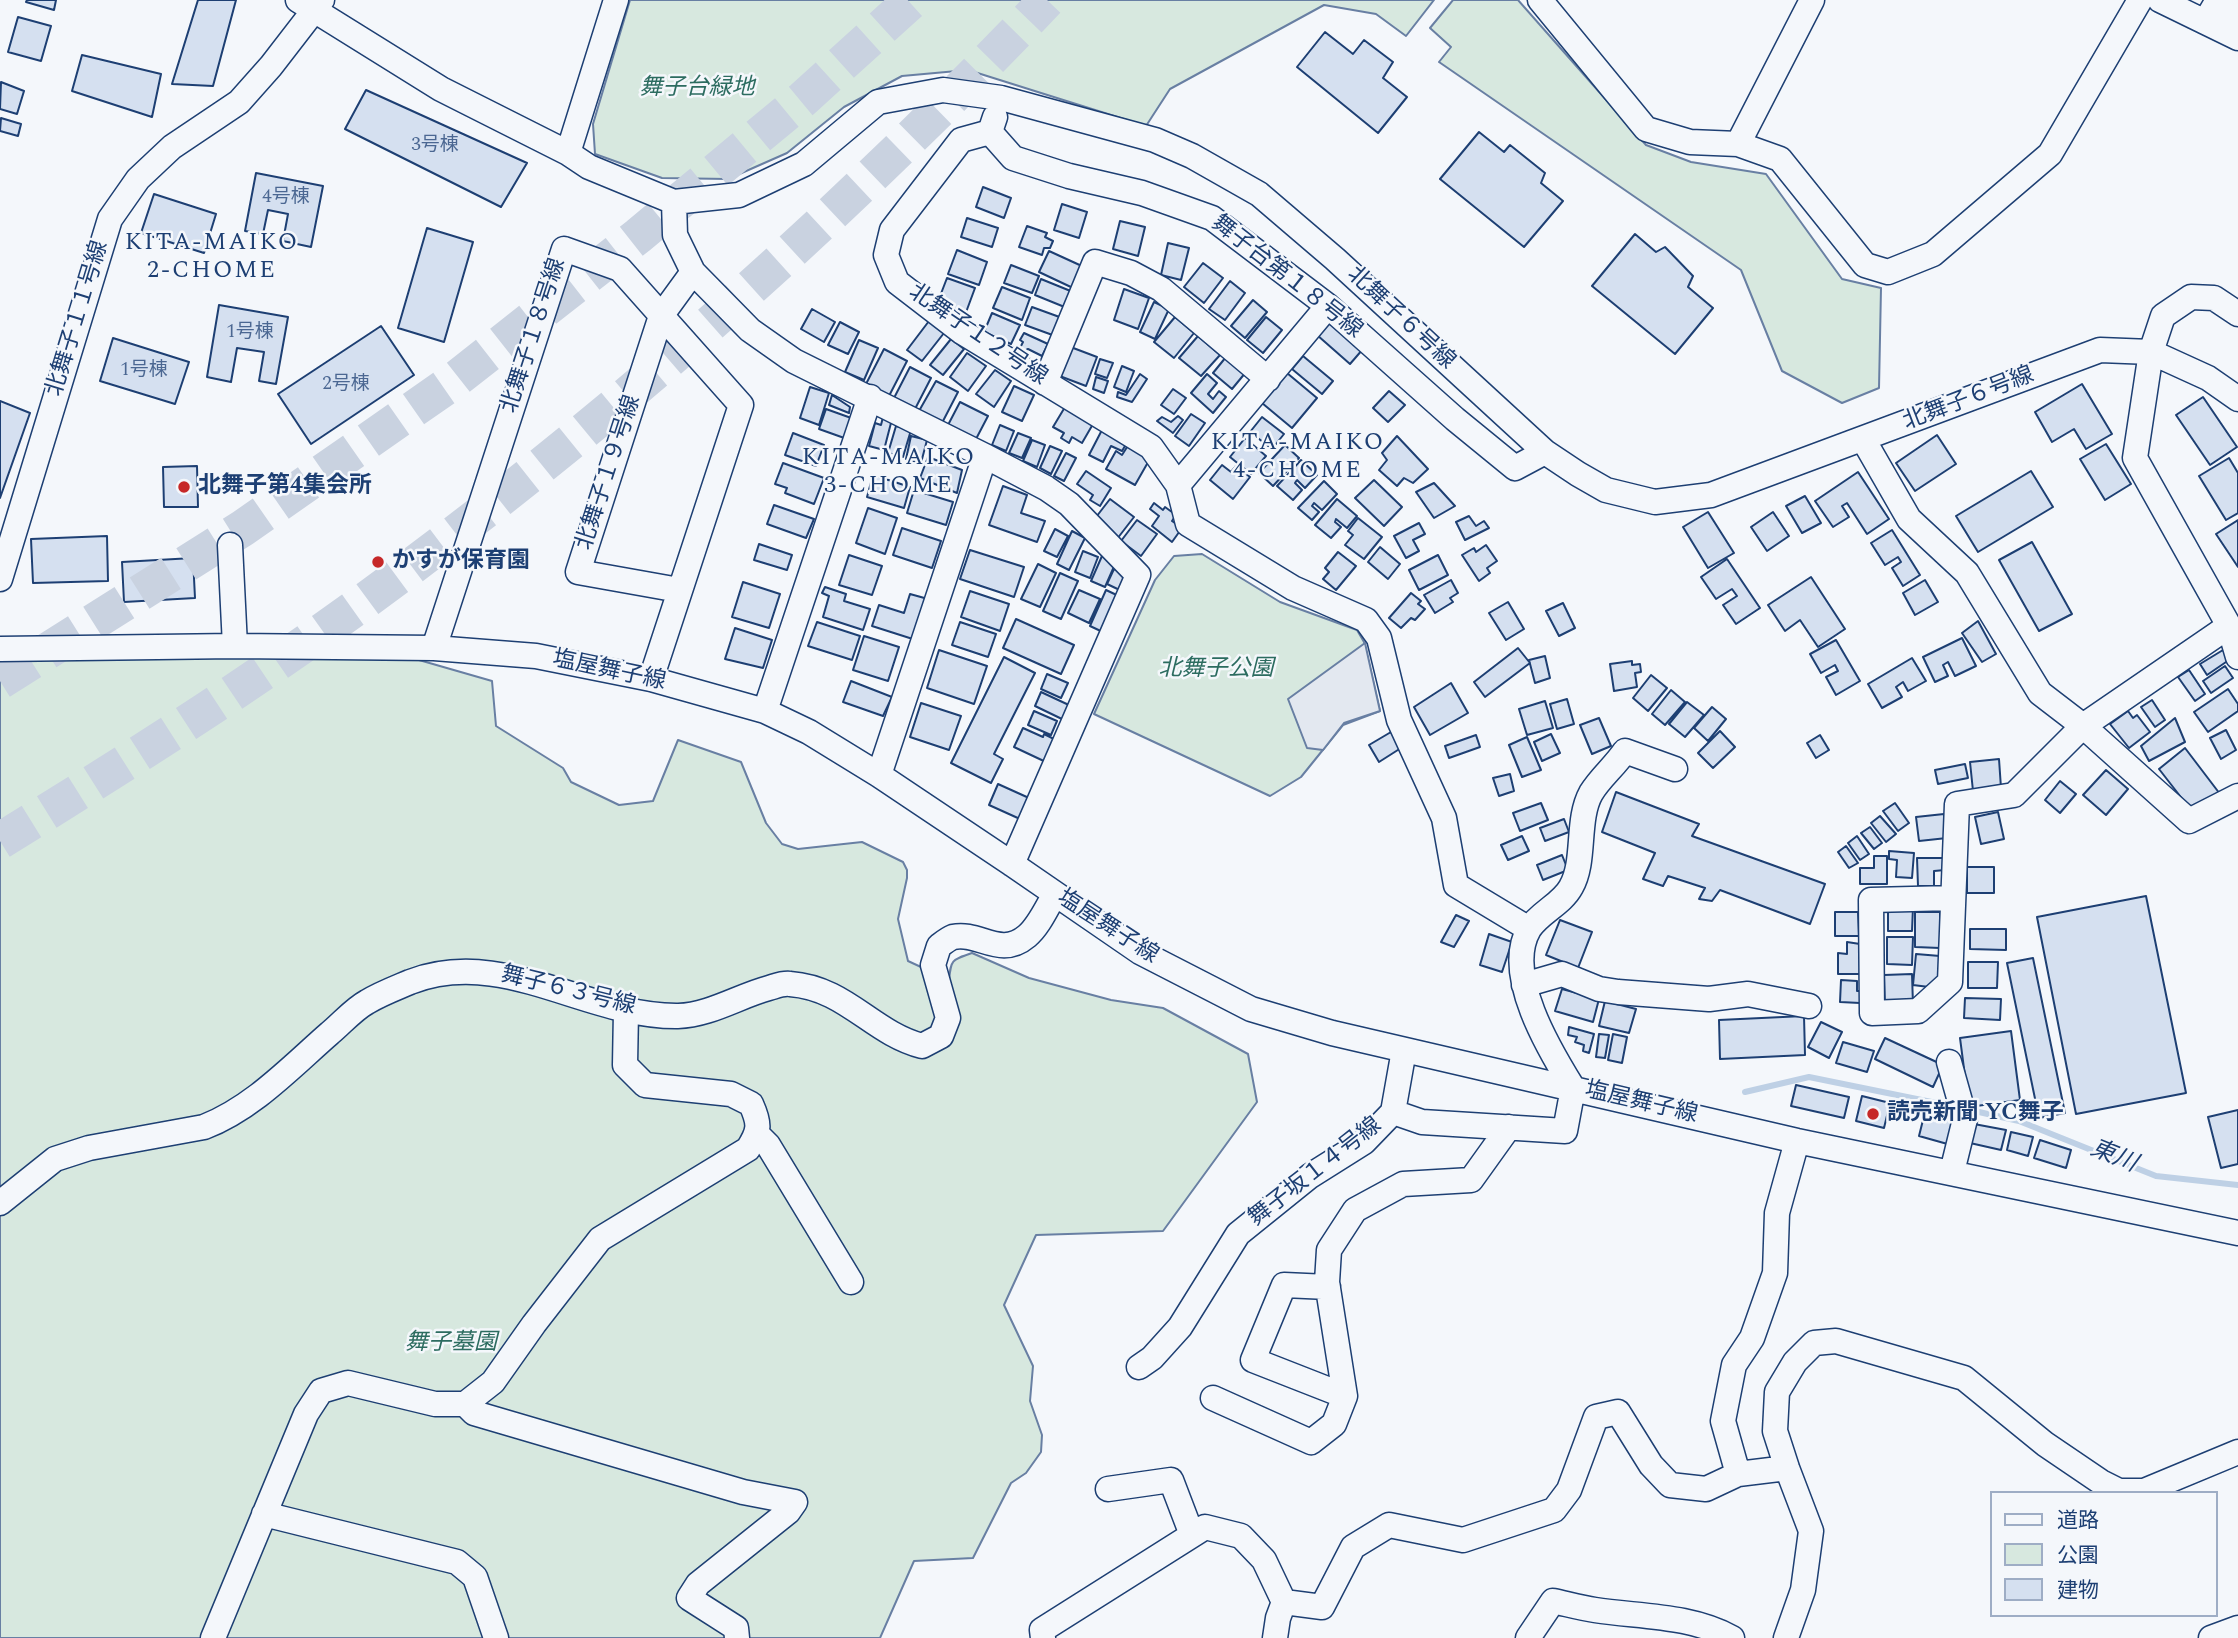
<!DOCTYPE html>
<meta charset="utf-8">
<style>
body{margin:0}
#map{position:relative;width:2238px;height:1638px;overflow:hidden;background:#f4f7fb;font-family:Spectral,"Noto Sans JP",serif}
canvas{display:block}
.legend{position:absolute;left:1990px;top:1491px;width:228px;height:126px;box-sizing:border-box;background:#f4f7fb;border:2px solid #9eadc5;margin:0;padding:9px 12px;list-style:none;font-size:21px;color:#1d3f73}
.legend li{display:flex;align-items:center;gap:14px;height:35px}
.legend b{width:35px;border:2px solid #9eadc5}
</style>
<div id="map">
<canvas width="2238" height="1638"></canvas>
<ul class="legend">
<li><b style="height:9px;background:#f4f7fb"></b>道路</li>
<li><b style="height:19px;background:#d7e8df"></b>公園</li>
<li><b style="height:19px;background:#d5e0f0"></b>建物</li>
</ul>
</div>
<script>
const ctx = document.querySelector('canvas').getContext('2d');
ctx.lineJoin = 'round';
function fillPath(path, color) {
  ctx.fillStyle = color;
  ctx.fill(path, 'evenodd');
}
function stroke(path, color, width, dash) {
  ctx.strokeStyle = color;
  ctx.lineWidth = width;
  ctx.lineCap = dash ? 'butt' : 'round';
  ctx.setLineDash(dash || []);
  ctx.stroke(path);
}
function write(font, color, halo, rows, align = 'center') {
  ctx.font = font + ' Spectral,"Noto Sans JP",serif';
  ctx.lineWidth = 5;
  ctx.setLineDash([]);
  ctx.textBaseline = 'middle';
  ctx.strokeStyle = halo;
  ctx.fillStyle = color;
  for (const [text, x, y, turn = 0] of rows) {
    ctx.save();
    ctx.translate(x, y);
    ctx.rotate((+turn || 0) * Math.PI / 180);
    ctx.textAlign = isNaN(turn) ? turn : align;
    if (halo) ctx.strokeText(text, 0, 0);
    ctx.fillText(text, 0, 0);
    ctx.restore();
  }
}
const green = new Path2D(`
 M630,0h804l-28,36 -30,-22 -52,-9 -154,84 -24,37 -178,-56 -66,6 -58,31 -57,46 -59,26 -66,-1 -67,-24 -2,-30z
 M1453,0h65l128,145 45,17 75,12 76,105 39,9 -2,100 -37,15 -60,-32 -41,-101 -302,-208 12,-15 -21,-19z
 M1202,554l78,48 77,28 7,12 16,69 -37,14 -42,52 -31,19 -176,-82 61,-134 19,-24z
 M360,655l59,5 73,21 4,45 67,42 8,14 48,23 34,-4 25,-61 63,22 25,61 16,21 16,5 64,-7 41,20 4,8v8l-9,41 10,42 41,19c2,-20 2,-20 23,-27l57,25 82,22 52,8 85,46 9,48 -94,129 -127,4 -32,70 29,61 -3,35 12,34 -1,17 -15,21 -15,10 -38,75 -59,3 -34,77h-880v-978z`);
fillPath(green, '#d7e8df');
stroke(green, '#687fa3', 2);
const parking = new Path2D(`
 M1365,643l15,68 -36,12 -21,27 -16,-2 -19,-49z`);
fillPath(parking, '#e3e8f0');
stroke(parking, '#687fa3', 2);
stroke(new Path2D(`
 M1745,1092l64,-15 147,30
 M1970,1110l49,11 137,55 82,9`), '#bed0e5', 6);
const building = new Path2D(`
 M27,0h29l-2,10 -28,-8z
 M198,0h38l-23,86 -41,-2z
 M18,17l33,9 -10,35 -33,-9z
 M1325,32l28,22 11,-14 29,22 -10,16 24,19 -29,36 -81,-66z
 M82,55l79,19 -9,43 -80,-26z
 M1,82l23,9 -7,23 -17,-5z
 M366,90l161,73 -26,44 -156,-78z
 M1,118l20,6 -3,12 -18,-5z
 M1479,132l25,20 6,-7 35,28 -4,10 22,18 -39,46 -84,-68z
 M256,173l67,13 -12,61 -28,-6 5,-27 -20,-4 -5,24 -18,-3z
 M983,187l28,11 -7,20 -28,-11z
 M154,194l62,20 -12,39 -63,-20z
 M1062,204l25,8 -8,26 -25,-8z
 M967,218l31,10 -6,19 -31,-10z
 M1120,221l25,6 -7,29 -25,-7z
 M1027,226l20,7 -2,4 8,4 -3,7h-6l-2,7 -23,-8z
 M427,228l46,14 -29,100 -46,-14z
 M1635,234l21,18 9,-5 28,29 -5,11 25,21 -38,46 -83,-68z
 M1168,243l21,5 -8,32 -20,-5z
 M957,250l30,12 -8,23 -31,-11z
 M1049,251l35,16 -11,21 -34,-16z
 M1203,263l20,15 -19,25 -20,-16z
 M1011,265l28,11 -7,17 -28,-10z
 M947,278l28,10 -10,27 -28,-11z
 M1041,279l32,13 -6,16 -32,-13z
 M1230,281l15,12 -20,27 -16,-11z
 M1002,287l28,11 -8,22 -29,-12z
 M1124,289l25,9 -11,31 -24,-9z
 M1253,300l14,12 -22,26 -14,-12z
 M1154,302l15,7 -14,30 -15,-7z
 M219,305l69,12 -12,67 -17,-3 5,-29 -27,-4 -6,34 -24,-5z
 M1032,307l33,12 -7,18 -33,-12z
 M812,309l23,13 -11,20 -23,-13z
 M992,313l28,12 -9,19 -27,-12z
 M1175,317l19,16 -20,25 -20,-16z
 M1266,317l16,13 -19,23 -16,-13z
 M929,321l15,12 -22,28 -15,-11z
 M1329,321l34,28 -13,15 -33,-29z
 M840,322l19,10 -11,22 -20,-9z
 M381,326l33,49 -103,69 -33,-50z
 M1024,333l24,11 -6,12 -14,-7 -11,6 -4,-7 8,-2 2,-4 -3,-2z
 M1198,336l22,19 -19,21 -22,-18z
 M113,338l76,24 -14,42 -75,-23z
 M951,339l13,10 -21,26 -13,-10z
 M859,340l19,8 -14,32 -19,-8z
 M1068,346l29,11 -11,29 -29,-11z
 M884,349l23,12 -18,35 -23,-12z
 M967,353l19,13 -18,25 -18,-14z
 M1303,356l30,25 -11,13 -30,-25z
 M1226,357l20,15 -14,17 -19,-16z
 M1100,359l13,4 -6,15 -12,-4z
 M1122,366l12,5 -8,21 -12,-5z
 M910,367l21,11 -16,31 -21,-11z
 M995,370l16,11 -17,26 -18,-13z
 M1287,373l30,25 -25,30 -30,-25z
 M1140,374l7,5 -15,23 -15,-5 1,-5 8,3z
 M1207,374l10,9 -9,11 5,5 6,-8 7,6 -13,16 -22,-20z
 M1096,377l12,4 -4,12 -11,-4z
 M936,381l22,11 -16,31 -23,-12z
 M2082,384l30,50 -26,15 -12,-20 -22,13 -17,-30z
 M1014,386l20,9 -12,26 -20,-9z
 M810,387l19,6 -10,32 -19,-7z
 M1173,389l13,9 -12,16 -13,-9z
 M1389,391l16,14 -17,17 -15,-14z
 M832,395l18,12 -1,6 -20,-8z
 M2203,397l34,50 -27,18 -34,-50z
 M0,401l30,12 -30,85z
 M960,402l28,14 -12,23 -28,-14z
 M1065,407l28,17 -11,19 -10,-6 -3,6 -8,-5 3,-5 -11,-6z
 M826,409l28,10 -7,20 -28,-10z
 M1191,414l14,9 -16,23 -14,-10z
 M1178,416l5,4 -10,13 -16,-12 5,-4 9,5z
 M883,417l9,2 -8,31 -15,-4 6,-23 6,2z
 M1262,417l22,17 -12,15 -22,-17z
 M1000,425l14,6 -8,20 -14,-6z
 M896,426l15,4 -8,27 -15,-4z
 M1103,428l25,13 -6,10 -11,-5 -8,16 -14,-7z
 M793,433l31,12 -8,21 -31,-11z
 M1018,433l13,5 -9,20 -13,-5z
 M1937,435l19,29 -41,27 -19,-28z
 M911,436l16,4 -6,23 -15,-4z
 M1397,436l31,33 -15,14 -9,-5 -7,8 -18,-16 8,-10 -5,-7z
 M1245,438l21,18 -15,18 -21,-17z
 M1032,440l13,5 -8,22 -14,-6z
 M1129,444l22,13 -16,28 -29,-16 10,-18 6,4z
 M2106,444l25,40 -26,16 -25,-41z
 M1285,445l14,13 -26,28 -14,-13z
 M1050,446l12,5 -11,23 -11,-6z
 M1066,453l10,5 -12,23 -10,-5z
 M928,457l34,13 -5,23 -37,-15z
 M2229,458l9,15v40l-12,7 -27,-44z
 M1301,460l16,15 -12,13 -8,-8 -2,3 7,7 -9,10 -16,-14z
 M783,463l41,15 -10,26 -29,-11 2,-5 -12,-4z
 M1222,465l9,7 5,-6 14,11 -17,22 -23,-19z
 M197,466l1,41h-34l-1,-40z
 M1086,471l25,17 -11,18 -10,-6 3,-5 -16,-11z
 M2031,471l22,36 -75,45 -22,-36z
 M1858,472l31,47 -22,15 -20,-31 -5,3 7,11 -16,10 -18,-26z
 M873,475l37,12 -6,21 -37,-11z
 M1374,480l28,27 -18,19 -29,-28z
 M1324,481l13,13 -15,16 -8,-7 -2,3 7,6 -7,8 -14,-12z
 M1434,483l21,23 -21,12 -18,-26z
 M1003,486l24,9 -6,18 24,8 -8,21 -48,-17z
 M914,490l39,12 -7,23 -39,-12z
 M1805,496l16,27 -19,10 -16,-27z
 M1110,499l24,18 -17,22 -24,-18z
 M1337,499l20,17 -10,12 -11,-9 -1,3 6,5 -10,11 -16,-13z
 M1154,503l9,7 2,-3 11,8 -4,6 10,7 -10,14 -20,-16 7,-10 -9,-7z
 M774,505l40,14 -8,19 -39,-14z
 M868,508l29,10 -12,36 -29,-11z
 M1708,512l26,41 -26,15 -25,-41z
 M1773,512l16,24 -22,15 -16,-24z
 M1469,516l7,10 8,-5 5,7 -24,12 -9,-18z
 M1358,518l24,19 -18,22 -19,-14 8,-10 -5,-4z
 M1137,520l20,14 -16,22 -20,-15z
 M2238,520v47l-22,-33z
 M1419,523l6,11 -12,6 6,11 -13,7 -12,-22z
 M902,528l39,13 -9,27 -39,-13z
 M1055,529l13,7 -11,21 -13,-6z
 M1892,530l28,45 -17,11 -11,-18 9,-6 -3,-5 -13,8 -14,-22z
 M1072,531l13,7 -16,32 -12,-6z
 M107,536l1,45 -75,2 -2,-44z
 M2032,542l40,72 -33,17 -40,-71z
 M759,544l33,11 -5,15 -33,-10z
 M1486,545l11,16 -10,7 3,5 -11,8 -17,-26 12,-7 2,4z
 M1380,547l20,17 -12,15 -20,-17z
 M970,550l54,17 -10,30 -54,-18z
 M1083,551l15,6 -8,21 -15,-6z
 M1338,552l18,14 -20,24 -13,-11 6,-7 -4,-4z
 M849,555l33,11 -10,29 -33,-10z
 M1438,555l10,20 -29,15 -10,-20z
 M1102,556l14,6 -11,25 -14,-6z
 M193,558l2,40 -71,4 -2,-40z
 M1727,559l33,49 -24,16 -13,-19 14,-9 -5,-7 -16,10 -15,-22z
 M1038,564l18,9 -16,34 -19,-8z
 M1114,569l15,7 -3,17 -19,-9z
 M1060,573l18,8 -17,38 -18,-8z
 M1811,577l34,52 -27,18 -18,-27 -15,11 -17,-26z
 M1451,580l7,13 -8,5 3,4 -18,11 -11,-18z
 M1925,580l13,22 -23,13 -12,-22z
 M743,582l37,12 -11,34 -37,-11z
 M825,587l21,7 -2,7 26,8 -7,21 -40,-13 6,-21 -7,-3z
 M1079,590l21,9 -11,24 -21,-10z
 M1106,590l17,8 -16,36 -17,-8z
 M970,591l39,13 -9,27 -39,-14z
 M1411,593l10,8 -3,3 7,5 -10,11 -4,-2 -10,10 -12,-10z
 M910,594l18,5 -9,42 -47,-15 7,-21 25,8z
 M1508,602l16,27 -18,11 -17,-27z
 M1563,603l12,25 -16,8 -13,-25z
 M1016,619l58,26 -13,29 -58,-26z
 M1978,621l18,33 -14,8 -20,-29z
 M817,622l43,14 -8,24 -44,-14z
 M960,622l36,12 -8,23 -36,-12z
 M735,628l37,12 -9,28 -38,-9z
 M864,636l35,11 -11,34 -35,-11z
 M1962,638l14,28 -21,10 -7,-14 -5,3 5,11 -13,6 -12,-25z
 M1836,640l24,41 -24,14 -10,-18 12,-6 -3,-6 -14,8 -11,-19z
 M1518,648l12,15 -45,34 -11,-15z
 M939,650l48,16 -13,38 -47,-16z
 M2223,650l6,10 -22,15 -7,-11z
 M1545,656l5,22 -15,5 -6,-23z
 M1004,657l31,16 -41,81 9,5 -12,24 -40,-20z
 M1912,658l14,23 -18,10 -5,-9 -7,5 6,10 -20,11 -14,-24z
 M1632,661v4l8,-1 1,8 -6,1 2,14 -23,4 -4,-27z
 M2225,666l8,12 -22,15 -8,-12z
 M2189,670l16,24 -10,7 -17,-24z
 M1047,674l21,9 -7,15 -20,-9z
 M1651,675l16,13 -19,23 -15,-13z
 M851,681l41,16 -9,19 -40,-14z
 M1451,683l17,30 -38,22 -16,-28z
 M2228,689l10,15v7l-30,21 -14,-20z
 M1671,690l14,12 -20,23 -13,-11z
 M1041,692l30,14 -7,14 -29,-14z
 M1567,699l7,25 -17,5 -7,-25z
 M2152,700l13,20 -10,7 -14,-20z
 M1545,701l8,27 -26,7 -8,-26z
 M1687,702l17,13 -19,22 -16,-13z
 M921,703l40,13 -12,34 -39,-13z
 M1712,707l14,12 -18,22 -14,-13z
 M1034,711l23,10 -6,14 -23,-10z
 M2128,711l5,7 4,-3 13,17 -21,16 -19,-24z
 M1599,718l12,28 -19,8 -12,-29z
 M2175,718l10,24 -36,19 -8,-15z
 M1023,728l20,9 1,-3 14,7 -10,22 -34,-16z
 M2226,730l10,20 -15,9 -11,-21z
 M1720,731l15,16 -22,21 -15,-15z
 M1391,732l10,16 -22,14 -10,-17z
 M1551,734l9,19 -18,8 -8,-19z
 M1476,735l4,12 -31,11 -4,-12z
 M1820,735l9,15 -13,8 -9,-15z
 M1527,737l14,33 -19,7 -13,-32z
 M2185,748l35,46 -26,20 -35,-45z
 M1999,759l2,29 -28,3 -3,-29z
 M1965,764l3,14 -30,6 -3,-14z
 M2106,770l22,19 -22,26 -23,-20z
 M1510,774l4,17 -15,5 -6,-18z
 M2060,781l16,13 -16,19 -15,-13z
 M998,784l31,14 -9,21 -31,-14z
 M1616,792l83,32 -7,12 133,48 -15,40 -90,-34 -8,11 -13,-2 6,-11 -37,-12 -5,10 -20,-7 12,-26 -53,-21z
 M1541,803l7,17 -28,11 -7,-18z
 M1895,803l14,20 -11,8 -15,-20z
 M1998,812l6,27 -23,5 -6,-27z
 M1944,814l3,24 -28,3 -3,-24z
 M1880,816l16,18 -10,8 -15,-19z
 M1564,819l5,13 -24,9 -5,-13z
 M1870,827l12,16 -8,6 -13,-16z
 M1522,836l7,15 -21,9 -7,-15z
 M1857,836l12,18 -9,6 -12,-17z
 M1846,846l12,17 -9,5 -11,-16z
 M1889,851l25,2 -2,25 -16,-1 1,-17 -8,-1z
 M1562,855l6,15 -25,10 -6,-15z
 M1874,856h13v28h-27v-16h14z
 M1917,858h27l1,12 -11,1v15h-16z
 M1967,867h27v26h-27z
 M2146,896l40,197 -110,21 -39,-197z
 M1888,906l25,1 -1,24h-24z
 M1835,912h23l1,24h-24z
 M1915,912h25v36l-25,-1z
 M1456,915l13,6 -15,26 -13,-5z
 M1560,920l32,12 -14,36 -32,-13z
 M1970,929h36v21l-36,-1z
 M1489,934l23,8 -10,30 -22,-7z
 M1887,937h26l-1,28 -25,-1z
 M1847,942l13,2 1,30h-23v-21l9,1z
 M1916,954l24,2 -3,32 -24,-3z
 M2033,958l32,155 -26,5 -32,-155z
 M1968,962h30l-1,26h-29z
 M1912,974l1,31 -28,2 -1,-32z
 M1841,980l16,1v10h4l-1,12 -20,-1z
 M1562,989l37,10 -6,23 -38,-11z
 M1965,998l36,1 -1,21 -36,-2z
 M1605,1001l31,8 -7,24 -30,-7z
 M1804,1016l1,39 -85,4 -1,-39z
 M1821,1022l21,10 -13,26 -21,-11z
 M1569,1027l25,7 -5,19 -6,-2 1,-6 -9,-3 2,-5 -9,-2z
 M2011,1031l9,69 -51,7 -9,-69z
 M1599,1034l10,1 -4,23 -9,-1z
 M1613,1034l14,3 -5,26 -14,-3z
 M1885,1038l58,27 -10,22 -58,-28z
 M1843,1042l31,9 -7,21 -31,-9z
 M1796,1085l53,12 -5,21 -53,-12z
 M1862,1096l28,7 -6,25 -28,-7z
 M2238,1110v54l-17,4 -13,-51z
 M1925,1112l32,8 -6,25 -32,-9z
 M1974,1124l32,6 -5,20 -31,-7z
 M2011,1132l22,5 -5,19 -21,-6z
 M2040,1140l31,10 -5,18 -32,-10z`);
fillPath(building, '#d5e0f0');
stroke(building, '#1d3f73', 2);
stroke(new Path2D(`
 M0,681l243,-153 208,-145 187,-147 165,-137 109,-99
 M0,841c123,-76 245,-153 362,-238 246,-179 475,-383 685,-603`), '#c9d2e0', 37, [37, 18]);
const minor = new Path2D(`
 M298,0l143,89 127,64 21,14 85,35 65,-7 65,-31 74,-62 65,-12 58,8 154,42 37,16 67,38 76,65 210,193 33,22 28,16 49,12 56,-7 389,-145 51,2 57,26 30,21
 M1540,0l106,129 44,13 48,2 42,15 85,106 23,7 45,-18 117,-100 90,-154
 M2160,0l78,38
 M2205,22l13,-22
 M2220,29l18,-25
 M995,117l-5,15 23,26 56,18 73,17 70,25 116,88 127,113 60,49 30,-16
 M990,132l-29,8 -69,90 -6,25 11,27 65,50 189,115 27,38 10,39 105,64 73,32 13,18 20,82 45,98 12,67 73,44
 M1738,144l74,-144
 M568,153l48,-153
 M674,202l1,33 18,37 57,58 44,31 191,95 61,32 23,16 69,71 -126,289
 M2238,314l-24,-16 -23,-1 -28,19 -12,36 -16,106 94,168 9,31
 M1045,383l50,-121 36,11 30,16 107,90
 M1863,439l46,80 58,54 73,120 43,33 -69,69 -57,9 -7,178 -32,29 -46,2 -1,-113 82,-2
 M1178,485l150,-179
 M230,545l5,101
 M0,579l110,-360 28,-40 34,-32 67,-45 32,-36 51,-66
 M679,590l-101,-18 83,-256 32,-44
 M2229,626l-146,100 106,95 49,-25
 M434,648l130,-399 56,20 121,136 -90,274
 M0,649l235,-3 199,2 102,8 115,23 114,32 44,21 70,43 133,89 128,88 111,57 81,24 465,108 441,92
 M765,711l105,-314
 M879,775l106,-319
 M1524,985l38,-11 37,15 19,3 91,7 39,-5 61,12
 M1404,1050l-11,62 29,10 143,9 8,-43c-23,-37 -70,-114 -44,-159 10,-16 33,-25 42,-42 15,-26 5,-67 20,-94 9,-15 24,-27 34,-42l50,18
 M1949,1062l16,57 -13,53
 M757,1134l11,11 83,137
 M0,1203l55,-44 34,-11 115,-21c49,-19 87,-60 126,-94 12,-10 24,-24 37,-31 13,-8 29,-14 43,-20 93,-36 176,35 268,34 32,-1 61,-20 91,-28 7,-2 14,-5 21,-4 56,4 82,49 132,62l19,-10 7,-18 -15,-53 6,-19c4,-3 9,-7 14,-9 26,-6 47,22 74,-1 12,-10 20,-29 28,-42
 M1328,1287l-44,-2 -31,75 92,36
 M1139,1367l13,-9 28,-31 58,-93 72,-58 54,-34 29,-30
 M1213,1398l98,44 23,-18 11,-28 -18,-114 2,-32 26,-40 48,-26 68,-4 38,-53
 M465,1404l9,9 269,79 52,10 -7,10 -90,72 -9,14 47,30 1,10
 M1738,1474l-15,-53 11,-56 18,-27 23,-65 2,-60 20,-72
 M1108,1489l63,-9 21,55
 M264,1514l193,48 18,15 21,61
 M1284,1602l38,5 31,-60 36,-22 74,15 91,-30 15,-20 27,-73 22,-5 33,53 19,20 36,4 32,-15 49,-6
 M213,1638l93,-224 15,-23 27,-8 87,21h30l28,-22 41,-58 66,-85 148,-90c12,-19 12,-25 3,-45l-20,-10 -86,-9 -20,-20 1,-54
 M1043,1638l-1,-8 163,-103 36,9 23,24 20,42 -6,16 -3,20
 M1528,1638l25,-37c14,3 28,7 42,9 46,7 95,5 137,28
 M1786,1638l17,-48 8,-59 -24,-63 -12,-37 2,-39 18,-30 19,-19 22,-2 128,37 81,66 56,38 18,9h25l94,-39
 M2211,1638l27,-10`);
stroke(minor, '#1d3f73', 27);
stroke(minor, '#f4f7fb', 24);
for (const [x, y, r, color] of [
 [184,487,7,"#c62828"],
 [378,562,7,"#c62828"],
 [1873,1114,7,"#c62828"]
]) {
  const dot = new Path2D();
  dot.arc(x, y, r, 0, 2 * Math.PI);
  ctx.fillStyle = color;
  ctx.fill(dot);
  stroke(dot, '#f4f7fb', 2.5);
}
write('19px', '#4b6792', null, [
 ["3号棟",435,146],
 ["4号棟",286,198],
 ["1号棟",250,333],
 ["1号棟",144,371],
 ["2号棟",346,385]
]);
write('italic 23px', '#2c6c60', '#f4f7fb', [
 ["舞子台緑地",697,89],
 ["北舞子公園",1216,670],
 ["舞子墓園",451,1344]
]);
write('23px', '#1d3f73', '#f4f7fb', [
 ["舞子台第１８号線",1286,278,38],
 ["北舞子１１号線",79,319,-73],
 ["北舞子６号線",1400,319,43],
 ["北舞子１８号線",535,336,-72],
 ["北舞子１２号線",977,336,34],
 ["北舞子６号線",1969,400,-21],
 ["北舞子１９号線",610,473,-72],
 ["塩屋舞子線",609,672,12],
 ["塩屋舞子線",1107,928,33],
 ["舞子６３号線",568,992,14],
 ["塩屋舞子線",1641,1104,13],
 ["舞子坂１４号線",1316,1173,-38]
]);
write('bold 23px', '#1d3f73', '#f4f7fb', [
 ["北舞子第4集会所",198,487],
 ["かすが保育園",392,562],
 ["読売新聞 YC舞子",1887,1114]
], 'left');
ctx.letterSpacing = '2px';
write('24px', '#1d3f73', '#f4f7fb', [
 ["KITA-MAIKO",212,244],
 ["2-CHOME",212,272],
 ["KITA-MAIKO",1298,444],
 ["4-CHOME",1298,472],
 ["KITA-MAIKO",889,459],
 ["3-CHOME",889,487]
]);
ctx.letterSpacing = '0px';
write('italic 24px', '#1d3f73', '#f4f7fb', [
 ["東川",2113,1158,22]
]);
</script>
